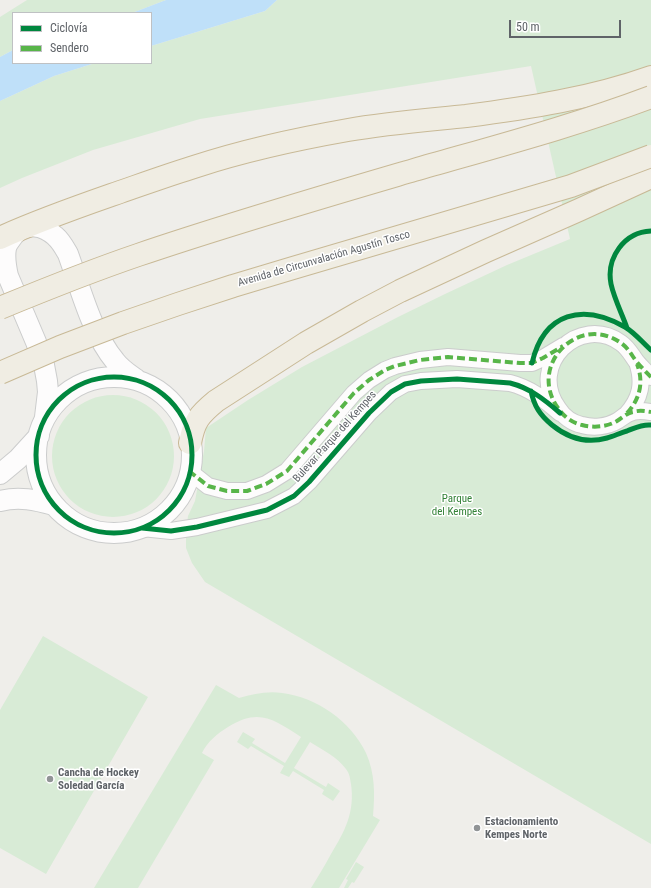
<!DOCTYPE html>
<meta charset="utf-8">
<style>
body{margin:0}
#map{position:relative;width:651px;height:888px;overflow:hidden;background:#efeeea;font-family:"Roboto Condensed",sans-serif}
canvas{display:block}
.legend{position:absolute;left:12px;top:12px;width:140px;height:52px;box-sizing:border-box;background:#fff;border:1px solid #bfc1c3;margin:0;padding:5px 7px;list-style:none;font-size:12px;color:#5f6368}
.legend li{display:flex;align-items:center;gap:8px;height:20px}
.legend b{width:20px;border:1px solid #bfc1c3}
.scale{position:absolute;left:509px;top:20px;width:112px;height:18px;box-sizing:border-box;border:2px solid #5f6368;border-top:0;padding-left:5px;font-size:12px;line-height:14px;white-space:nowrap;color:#5f6368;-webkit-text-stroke:3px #fff;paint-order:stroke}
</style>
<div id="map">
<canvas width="651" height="888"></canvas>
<ul class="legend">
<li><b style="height:5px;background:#00873e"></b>Ciclovía</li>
<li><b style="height:5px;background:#58b549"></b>Sendero</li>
</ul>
<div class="scale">50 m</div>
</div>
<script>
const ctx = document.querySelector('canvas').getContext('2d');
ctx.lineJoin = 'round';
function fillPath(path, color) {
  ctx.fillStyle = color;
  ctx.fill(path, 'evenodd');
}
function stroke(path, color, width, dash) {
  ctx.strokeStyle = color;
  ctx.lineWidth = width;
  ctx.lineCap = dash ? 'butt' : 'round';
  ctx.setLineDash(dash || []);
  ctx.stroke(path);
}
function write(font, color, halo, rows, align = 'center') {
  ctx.font = font + ' "Roboto Condensed",sans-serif';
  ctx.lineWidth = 3;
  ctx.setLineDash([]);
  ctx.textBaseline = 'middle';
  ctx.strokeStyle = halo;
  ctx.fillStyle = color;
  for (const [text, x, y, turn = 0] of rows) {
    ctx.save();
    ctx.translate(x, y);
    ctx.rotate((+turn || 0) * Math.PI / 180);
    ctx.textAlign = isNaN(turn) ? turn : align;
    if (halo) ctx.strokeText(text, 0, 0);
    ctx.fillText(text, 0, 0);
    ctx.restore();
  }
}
fillPath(new Path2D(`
 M27,0h139l-34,13h-119v37l-13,7v-40z
 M277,0h374v844l-446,-262 -13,-19 -6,-15v-15l2,-17 7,-15 9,-50 2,-23 42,-28 54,-33 96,-50 47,-23 62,-29 63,-26 -39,-173 -331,53 -107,31 -71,28 -22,10v-87l54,-25 41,-13h56v-17l114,-35z
 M52 456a61 61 0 1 1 122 0a61 61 0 1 1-122 0Z
 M43,636l105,61 -102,177 -46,-26v-138z
 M216,685l23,13c14,-4 28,-7 43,-5 34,4 69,28 84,60 9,20 9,41 7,63l7,4 -41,68h-28c7,-11 14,-23 20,-34 14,-23 24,-42 20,-70 -1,-5 -1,-10 -5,-15 -9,-12 -23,-19 -36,-27l-16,26 32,19 2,-4 12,8 -7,10 -11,-7 2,-4 -31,-19 -4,6 -9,-4 4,-7 -33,-20 -3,3 -11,-7 6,-10 12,7 -3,4 33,20 16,-26c-28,-18 -42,-29 -73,-10 -10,6 -21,15 -26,26l12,7 -76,128h-44z
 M356,862l8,5 -10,16 -2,-1 -4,6h-4l4,-8 -2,-1z`), '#d8ebd6');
fillPath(new Path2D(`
 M166,0h111l-12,11 -114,35v-33h-19z
 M13,50v13h82l-41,13 -54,25v-44z`), '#bfe0f9');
const minor = new Path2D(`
 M651,377c-5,-5 -10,-10 -15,-16 -5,-7 -8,-13 -15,-18 -42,-30 -94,22 -63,65 5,8 14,15 24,17 11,3 25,2 35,-4 5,-3 10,-8 16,-9 6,-2 12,-1 18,0
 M626,415c15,-17 18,-32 11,-53
 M189,471l19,15 19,5h20l19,-7 21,-13 67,-78 15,-13 16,-10 10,-4 25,-6 28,-3 72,6h12l11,-5 20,-12
 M142,528l29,3 26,-4 70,-17 27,-14 15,-14 60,-69 22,-21 14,-8 16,-3 36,-2 53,4c20,5 35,17 50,30`);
const tertiary = new Path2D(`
 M36 455a78 78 0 1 1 156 0a78 78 0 1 1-156 0Z
 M45,417l3,-25 -1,-11 -3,-16 -8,-23 -28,-66c-2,-9 -4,-18 -2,-28 1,-4 5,-9 8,-13 12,-13 29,-10 41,1 6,5 9,11 13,18 12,33 24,80 47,107 6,8 14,13 21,18
 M0,474l18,-15 21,-23
 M0,501c19,-5 36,-1 54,4`);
const motorway = new Path2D(`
 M0,238c39,-18 80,-32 120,-46 26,-9 51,-18 77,-26 49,-16 100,-27 151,-36 39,-7 79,-10 118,-14 62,-8 126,-18 185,-39
 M190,443c4,-22 9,-28 26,-42l90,-58 56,-32 38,-20 86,-40 93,-41 72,-33`);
stroke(minor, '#cbcccc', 18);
stroke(tertiary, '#cbcccc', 22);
stroke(motorway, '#c8b996', 24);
stroke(minor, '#fdfcfc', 16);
stroke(tertiary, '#fdfcfc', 20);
stroke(motorway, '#f0ede3', 22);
const motorwayBridge = new Path2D(`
 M0,308c46,-19 91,-37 138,-53 91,-31 184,-58 276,-85 80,-23 160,-44 237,-73
 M0,373l60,-26 63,-24 55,-19 55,-18 60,-18 278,-82 80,-30`);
stroke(motorwayBridge, '#c8b996', 24, []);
stroke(motorwayBridge, '#f0ede3', 22);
stroke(new Path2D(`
 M651,377c-5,-5 -10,-10 -15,-16 -5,-7 -8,-13 -15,-18 -42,-30 -94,22 -63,65 5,8 14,15 24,17 11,3 25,2 35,-4 5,-3 10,-8 16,-9 6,-2 12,-1 18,0
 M627,413c13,-14 17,-31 10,-49
 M189,471l19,15 19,5h20l19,-7 21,-13 67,-78 15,-13 16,-10 10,-4 25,-6 28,-3 72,6h12l11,-5 20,-12`), '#58b549', 4, [8, 4]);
stroke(new Path2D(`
 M627,328c-5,-14 -13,-30 -16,-44 -5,-26 13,-52 40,-53
 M532,363c12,-51 51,-60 93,-36 10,6 18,16 26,23
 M36 455a78 78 0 1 1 156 0a78 78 0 1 1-156 0Z
 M531,391c3,15 9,24 21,34 16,13 34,19 55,13 7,-2 13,-5 20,-7 8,-3 15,-7 24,-6
 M142,528l29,3 26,-4 70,-17 27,-14 15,-14 60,-69 22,-21 14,-8 16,-3 36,-2 53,4c20,5 35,17 50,30`), '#00873e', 5);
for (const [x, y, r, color] of [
 [50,779,4,"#919496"],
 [477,828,4,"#919496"]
]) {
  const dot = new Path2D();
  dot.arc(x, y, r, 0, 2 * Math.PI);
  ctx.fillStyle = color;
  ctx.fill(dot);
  stroke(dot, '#fff', 1.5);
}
write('11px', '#5f6368', '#fff', [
 ["Avenida de Circunvalación Agustín Tosco",324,259,-16],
 ["Bulevar Parque del Kempes",335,437,-48]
]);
write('11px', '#348238', '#fff', [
 ["Parque",457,499],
 ["del Kempes",457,512]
]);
write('bold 11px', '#5f6368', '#fff', [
 ["Cancha de Hockey",58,773],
 ["Soledad García",58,786],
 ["Estacionamiento",485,822],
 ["Kempes Norte",485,835]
], 'left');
</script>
